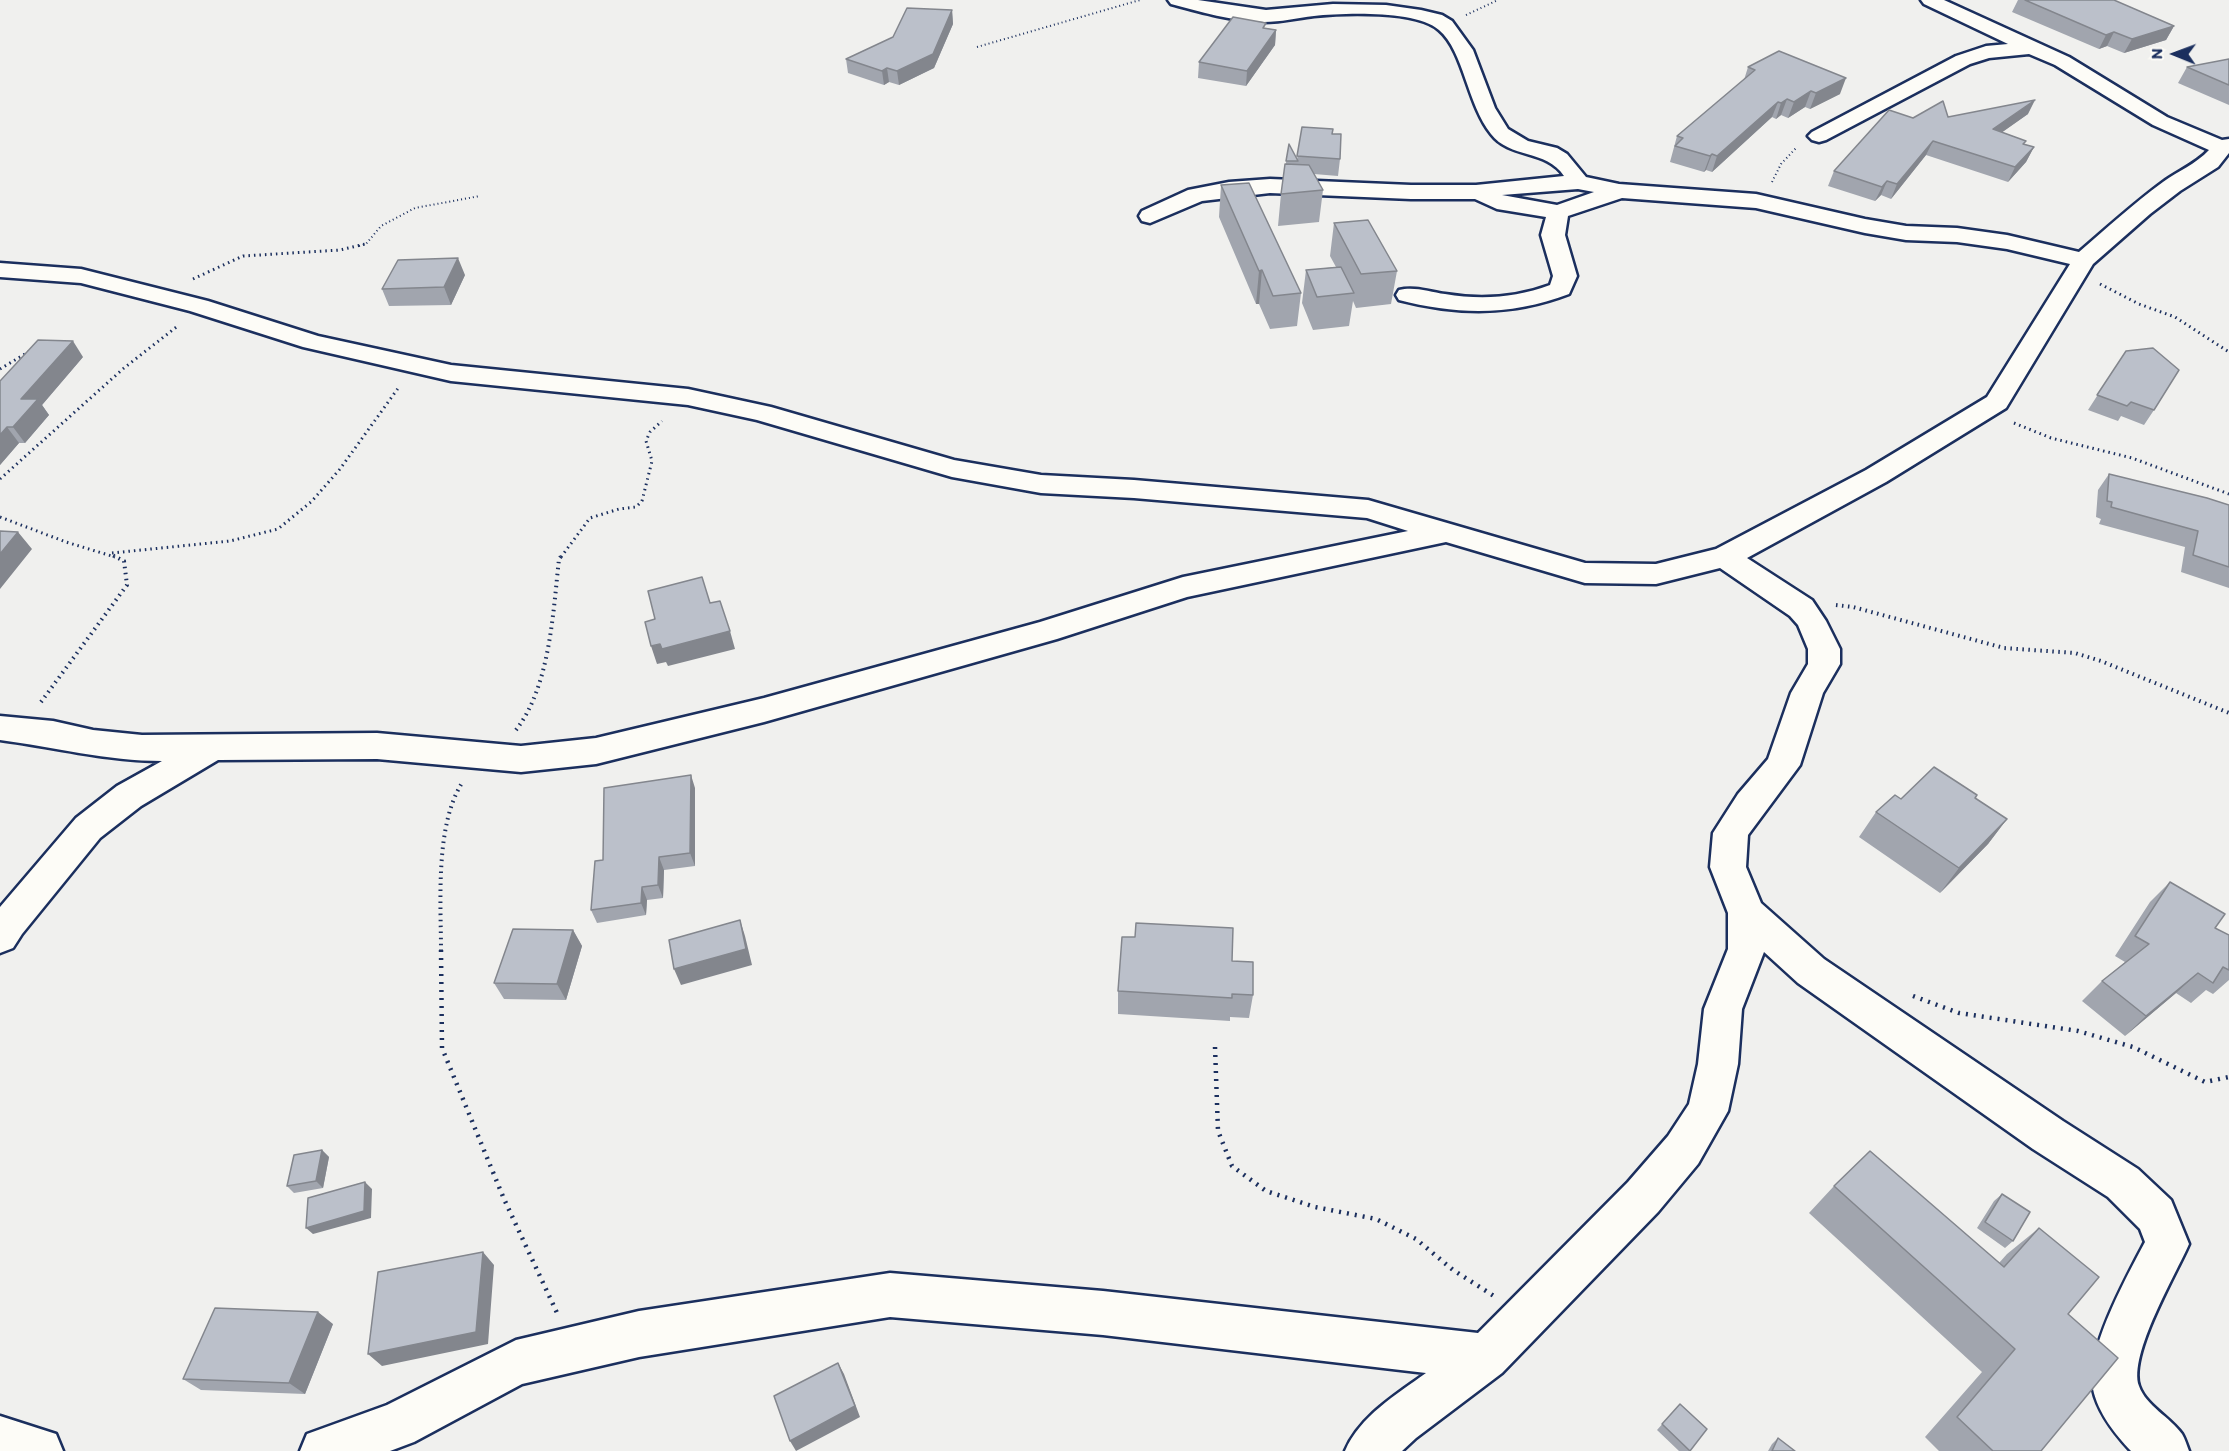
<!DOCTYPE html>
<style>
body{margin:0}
#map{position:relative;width:2229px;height:1451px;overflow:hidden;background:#f0f0ee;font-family:Itim,sans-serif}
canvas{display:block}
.north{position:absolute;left:2145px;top:24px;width:60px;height:60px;-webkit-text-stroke:4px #fdfcf7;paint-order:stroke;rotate:271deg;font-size:16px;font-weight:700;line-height:24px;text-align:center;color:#1b2f5e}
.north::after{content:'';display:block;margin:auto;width:21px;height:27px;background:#1b2f5e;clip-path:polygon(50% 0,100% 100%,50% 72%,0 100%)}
</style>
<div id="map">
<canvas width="2229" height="1451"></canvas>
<div class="north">N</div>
</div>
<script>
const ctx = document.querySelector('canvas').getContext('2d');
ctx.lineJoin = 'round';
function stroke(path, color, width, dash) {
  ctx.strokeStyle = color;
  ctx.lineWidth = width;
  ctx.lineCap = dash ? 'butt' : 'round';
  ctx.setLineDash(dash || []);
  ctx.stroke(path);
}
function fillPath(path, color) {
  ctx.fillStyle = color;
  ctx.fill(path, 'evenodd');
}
const minor = new Path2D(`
 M1168,0h30l68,10 67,-6 53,1 35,5 21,5 10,6 21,29 22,58 13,21 20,12 29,7 10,6 19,23 33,7 137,10 109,25 41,7 51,2 50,7 72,17c28,-24 54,-48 84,-70 15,-11 33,-18 46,-32l-56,-25 -98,-60 -26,-11 -40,4 -19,6 -144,76 -7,2 -7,-2 -4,-4 4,-4 144,-76 30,-10 22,-2 -84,-40 -3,-4h23l125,57 98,60 55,23 7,-1v14l-11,14 -38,24 -30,23 -57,50 -87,144 -120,74 -139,76 65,42 14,21 14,28v15l-17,29 -23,72 -52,70 -2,32 15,36 63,56 239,162 75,48 33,31 18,44c-13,30 -61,111 -50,142 7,20 31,31 43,48 3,5 5,12 7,17h-58c-16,-17 -33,-38 -38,-62 -8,-37 34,-113 52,-147l-5,-13 -32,-32 -75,-48 -235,-166 -34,-31 -22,57 -4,55 -10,47 -30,53 -40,48 -156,161 -86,65 -14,13h-57c15,-35 51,-56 81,-78l-323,-38 -213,-18 -251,40 -117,27 -108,58 -24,9h-90l7,-17 80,-29 129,-65 123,-29 251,-38 213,18 375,42 150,-151 40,-46 21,-32 9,-40 6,-55 24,-60v-36l-18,-46 3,-34 25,-39 30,-35 23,-66 17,-29v-15l-10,-24 -8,-9 -70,-48 -64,16 -71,-1 -139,-41 -259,55 -130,42 -293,83 -168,42 -75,8 -144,-13 -159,1 -77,46 -41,32 -78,96 -9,14 -13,5v-46l76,-89 41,-32 45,-25c-55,0 -108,-14 -162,-21v-24l53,5 40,9 49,5 235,-2 144,13 75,-8 168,-40 276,-76 143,-45 225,-46 -41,-13 -233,-20 -93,-5 -89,-16 -195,-57 -69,-15 -237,-24 -148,-34 -113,-36 -109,-28 -81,-6v-14l81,6 127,32 110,35 133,29 237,24 83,18 183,53 87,15 93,5 234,20 217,63 71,1 60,-15 150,-79 121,-73 83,-133 -63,-15 -50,-7 -51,-2 -41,-7 -109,-25 -134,-10 -54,18 -3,19 12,41 -8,18c-57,22 -112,21 -170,6l-3,-5 3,-5c15,-4 31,2 46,4 36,6 70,4 105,-9l3,-9 -12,-41 5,-18 -49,-8 -22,-10h-64l-141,-6 -68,8 -52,22 -8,-2 -3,-5 3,-5 46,-21 41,-8 41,-3 141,6h65l88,-9c-18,-27 -54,-17 -73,-42 -24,-30 -27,-83 -52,-104 -23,-20 -95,-17 -125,-14 -17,2 -33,6 -50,6 -32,-1 -63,-10 -93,-18zM1578,189l16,3 -37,13 -55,-10z
 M0,1416l56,18 7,17h-63z`);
stroke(minor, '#1b2f5e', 5);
stroke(new Path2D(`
 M1466,15l32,-15
 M977,47l163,-47
 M1772,182l9,-18 16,-17
 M359,246l7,-2 15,-18 34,-18 65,-12`), '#1b2f5e', 2, [1, 3]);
stroke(new Path2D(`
 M193,279l50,-23 97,-6 25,-6
 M2100,284l39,20 36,13 54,35
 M0,369l30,-18
 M2014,423l37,15 81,20 97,36
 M0,479l124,-111 55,-43
 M0,517l66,25 49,15
 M112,553l118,-12 48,-12 34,-28 28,-32 59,-82
 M561,557l29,-39 29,-9 17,-2 6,-6 10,-40 -6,-20 4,-9 12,-11`), '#1b2f5e', 3, [1.5, 4]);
stroke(new Path2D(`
 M1836,605l17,2 151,41 71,5 26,8 128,52
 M41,702l86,-117 -3,-24 -12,-6
 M516,730c34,-44 37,-117 43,-171l3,-4
 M441,951c0,-49 -6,-125 21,-168`), '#1b2f5e', 4, [1.5, 4.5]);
stroke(new Path2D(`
 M441,950l1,98 62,151 54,116
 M1913,996l46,17 119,18 55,16 72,35 24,-5
 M1215,1047l3,84 14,35 34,25 49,16 61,12 40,20 37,31 41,26`), '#1b2f5e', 4.5, [2, 6]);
fillPath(minor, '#fdfcf7');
fillPath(new Path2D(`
 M2018,0h96l60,26 -8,14 -42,13 -17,-7 -8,3 -87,-37z
 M952,10l1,14 -19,44 -35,17 -10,-3 -5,3 -36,-12 -2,-14z
 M1266,28l10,2 -1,15 -29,41 -48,-8 1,-16z
 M2229,59v46l-51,-22 9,-16z
 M1748,67l92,27 -30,15 -5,-2 -17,11 -7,-3 -5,4 -4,-2 -60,55 -6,-2 -2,2 -34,-10 7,-26 67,-56z
 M2028,114l-26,18 24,9 -2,3 10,3 -8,15 -18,20 -82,-27 -35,44 -10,-4 -6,6 -47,-15 6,-15 79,-53z
 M1302,127l30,7 8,25 -2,17 -24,-2 9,16 -4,32 -41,4 3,-32 8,-50 8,16z
 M1221,185l80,108 -4,33 -27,3 -11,-25h-3l-37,-87z
 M1334,223l63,48 -6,33 -35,4 -3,-7 -4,25 -36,4 -11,-27 4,-33 30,-3 -6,-11z
 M465,275l-14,30 -62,1 -7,-17z
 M2126,351l28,59 -10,15 -23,-9 -3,5 -30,-11z
 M83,357l-41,48 7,10 -24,28h-6l-19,22v-84z
 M2109,474l120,31v83l-48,-16 4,-25 -86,-23 2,-5 -5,-2 2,-27z
 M695,788v78l-31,4 -1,28 -16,2 -1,15 -49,8 -6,-13 12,-50z
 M1975,798l32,21 -19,25 -48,49 -81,-56 17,-25 25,-13z
 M2170,882l45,46 14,7v45l-16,14 -7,-4 -15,13 -15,-10 -51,43 -43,-35 20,-20 23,-19 -10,-6 35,-54z
 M573,930l9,16 -16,54 -62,-1 -10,-16z
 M1232,961l21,34 -4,23 -19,-1v4l-112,-7v-23z
 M322,1150l7,7 -6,31 -29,5 -7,-7z
 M1834,1186l165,77 8,-9 32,-26 29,86 -27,137h-102l-14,-14 57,-65 -173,-159z
 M2002,1194l11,47 -8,7 -28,-20 17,-27z
 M333,1324l-28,70 -104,-4 -18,-11z
 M1680,1404l27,25 -18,22h-10l-22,-21z
 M1778,1438l17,13h-27l4,-7z`), '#a1a5ae');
fillPath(new Path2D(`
 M952,10l1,14 -19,44 -35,17 -2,-14z
 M2174,26l-8,14 -42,13 8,-14z
 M1276,30l-1,15 -29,41 1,-15z
 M2114,32l-7,14 -8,3 7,-14z
 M887,68l2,14 -5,3 -2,-14z
 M1846,78l-6,16 -30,15 6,-16z
 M1811,91l-6,16 -17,11 6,-16z
 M1787,99l-6,16 -5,4 5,-16z
 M2035,100l-7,14 -41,29 6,-14z
 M1778,102l-6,15 -60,55 5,-16z
 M1933,141l-7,14 -35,44 6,-15z
 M2034,147l-8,15 -18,20 7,-15z
 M1712,154l-6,16 -2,2 6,-16z
 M1887,181l-6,14 -6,6 7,-14z
 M458,258l7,17 -14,30 -7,-18z
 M1262,270l-3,34h-3l3,-33z
 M73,341l10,16 -41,48 7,10 -24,28 -12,-16 8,-28z
 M7,427l12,16 -19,22v-30z
 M18,532l14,17 -32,40v-35z
 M730,631l5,18 -67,17 -2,-4 -9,2 -6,-18z
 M691,775l4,13v78l-5,-13z
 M2007,819l-19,25 -48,49 19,-25z
 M659,857l5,13 -1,28 -5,-13z
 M642,887l5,13 -1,15 -5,-12z
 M740,920l5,16 7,29 -71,20 -7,-16z
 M573,930l9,16 -16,54 -9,-16z
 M2198,973l-22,20 -51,43 21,-20z
 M322,1150l7,7 -6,31 -7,-7z
 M365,1182l7,7 -1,29 -58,16 -7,-6z
 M483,1252l11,13 -6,79 -106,22 -14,-12z
 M318,1312l15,12 -28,70 -16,-11z
 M838,1363l6,11 16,43 -64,34 -6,-10z`), '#83868d');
const building = new Path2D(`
 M2025,0h89l60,26 -42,13 -18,-7 -8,3z
 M907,8l45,2 -19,44 -36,17 -10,-3 -5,3 -36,-12 47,-22z
 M1233,17l33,6 -3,5 13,2 -29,41 -48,-9z
 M1779,51l67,27 -30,15 -5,-2 -17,11 -7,-3 -6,4 -3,-1 -61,54 -5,-2 -2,2 -35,-10 8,-8 -6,-2 78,-66 -7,-3z
 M2229,59v26l-42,-18z
 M2035,100l-42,29 33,12 -3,3 11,3 -19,20 -82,-26 -36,43 -10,-3 -5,6 -48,-16 55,-61 24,8 30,-17 5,16z
 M1302,127l31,2 -1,5h9l-1,25 -43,-3z
 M1289,144l9,17h-12z
 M1285,164l24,1 14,25 -42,4z
 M1249,183l52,110 -28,3 -11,-26 -3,1 -38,-86z
 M1368,220l29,51 -36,3 -27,-51z
 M458,258l-14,29 -62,2 16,-29z
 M1341,267l13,26 -37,4 -11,-27z
 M38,340l35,1 -52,58h17l-25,28h-6l-7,8v-54z
 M2153,348l26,22 -25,40 -23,-8 -4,4 -30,-11 29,-44z
 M2109,474l98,24 22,7v62l-36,-12 5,-24 -87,-24 1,-5 -5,-1z
 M0,531l18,1 -18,22z
 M702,577l8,26 10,-2 10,30 -68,18 -2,-5 -9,2 -6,-24 10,-3 -7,-28z
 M1934,767l43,28 -2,3 32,21 -48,49 -83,-56 19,-17 6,4z
 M691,775l-1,78 -31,4 -1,28 -16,2 -1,16 -50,7 4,-49 8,-1 1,-72z
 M2170,882l55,32 -10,14 14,7v35l-6,-3 -10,16 -15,-10 -52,43 -44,-35 47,-37 -14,-8z
 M740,920l6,29 -72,20 -5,-29z
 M1136,923l97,5 -1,33 21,1v33l-21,-1v4l-114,-7 4,-54h13z
 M513,929l60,1 -16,54 -63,-1z
 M322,1150l-6,31 -29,5 7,-31z
 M1870,1151l134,116 35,-39 60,49 -31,37 50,44 -77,93h-48l-36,-34 58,-68 -181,-163z
 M365,1182l-1,29 -58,17 2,-30z
 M2002,1194l28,18 -17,29 -28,-19z
 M483,1252l-7,80 -108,22 10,-82z
 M215,1308l103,4 -29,71 -106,-4z
 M838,1363l17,43 -65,35 -16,-45z
 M1680,1404l27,25 -17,22 -28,-27z
 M1778,1438l17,13h-23z`);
fillPath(building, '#bbc0ca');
stroke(building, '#83868d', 1.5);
</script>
